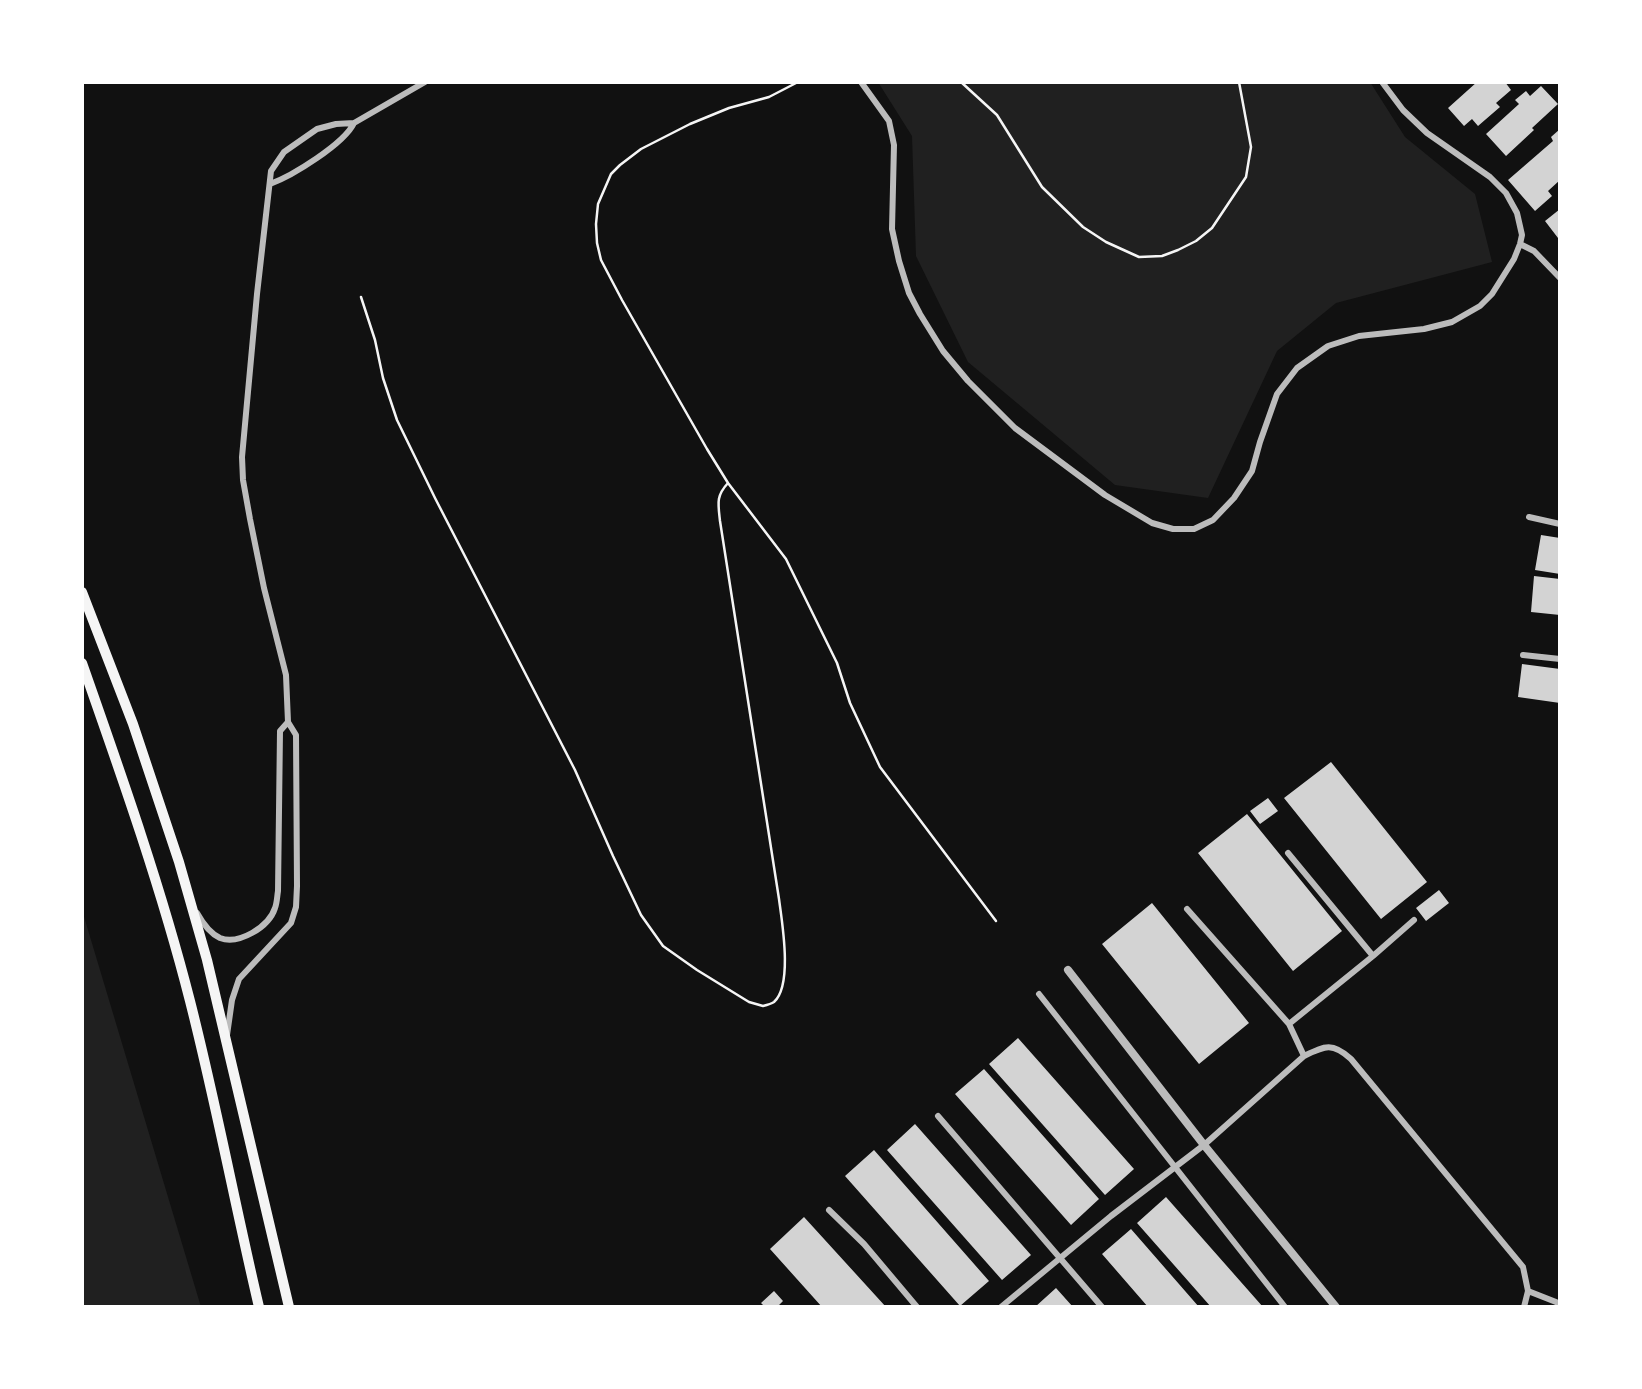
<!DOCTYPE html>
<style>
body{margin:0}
#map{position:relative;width:1642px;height:1389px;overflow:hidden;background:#111;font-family:Roboto,sans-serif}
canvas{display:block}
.frame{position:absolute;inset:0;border:84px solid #fff;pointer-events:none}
</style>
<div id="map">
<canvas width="1642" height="1389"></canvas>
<div class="frame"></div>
</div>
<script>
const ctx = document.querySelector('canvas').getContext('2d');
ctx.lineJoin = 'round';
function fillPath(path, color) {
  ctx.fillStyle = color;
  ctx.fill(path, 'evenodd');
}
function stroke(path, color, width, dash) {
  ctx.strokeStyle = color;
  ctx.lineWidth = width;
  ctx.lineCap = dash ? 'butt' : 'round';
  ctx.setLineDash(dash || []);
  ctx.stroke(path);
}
fillPath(new Path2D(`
 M878,82h492l35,55 70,57 17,68 -156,41 -59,48 -69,147 -93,-13 -147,-123 -52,-106 -4,-120z
 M82,910l119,397h-119z`), '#202020');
fillPath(new Path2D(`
 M1477,82h28l6,8 -15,13 4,4 -22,19 -6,-7 -8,7 -16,-18z
 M1541,86l17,18 -26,24 2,2 -28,26 -20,-22 33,-30 -4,-4 11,-9 4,5z
 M1560,129v51l-12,11 4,5 -17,15 -27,-31 45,-39 -2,-4z
 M1560,209v28l-2,1 -13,-17z
 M1541,535l19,3v36l-25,-4z
 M1534,576l26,3v36l-29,-3z
 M1522,664l38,5v34l-42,-6z
 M1331,762l96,120 -46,37 -97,-121z
 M1268,798l10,13 -18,13 -10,-13z
 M1247,814l95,117 -49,40 -95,-118z
 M1439,890l10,13 -23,18 -10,-13z
 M1152,903l97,120 -50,41 -97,-120z
 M1018,1038l116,131 -29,26 -116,-131z
 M984,1069l115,130 -28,26 -116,-131z
 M915,1124l116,131 -29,25 -115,-130z
 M874,1150l115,131 -29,25 -115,-130z
 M1166,1197l97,110h-52l-74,-84z
 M804,1217l82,90h-64l-52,-58z
 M1131,1229l68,78h-51l-46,-53z
 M1056,1288l17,19h-38z
 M774,1291l9,10 -6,6h-12l-4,-4z`), '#d3d3d3');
stroke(new Path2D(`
 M798,82l-29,15 -40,11 -39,16 -49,25 -21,16 -9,9 -13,30 -2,20 1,19 4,17 21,40 85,149 21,34 58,76 51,104 13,40 30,64 116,154
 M961,82l36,33 45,72 41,40 23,15 33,15 23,-1 16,-6 18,-9 16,-13 34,-51 5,-30 -12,-65
 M361,297l14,43 8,38 14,42 38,78 140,272 38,86 28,59 22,31 34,24 52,32 14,4c4,-1 8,-2 11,-4 19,-17 8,-80 5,-103l-59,-378c-2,-18 -4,-25 8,-38`), '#f5f5f5', 2.5);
stroke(new Path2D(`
 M861,82l28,39 5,24 -2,84 7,32 10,32 11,21 23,37 25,30 47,47 90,67 47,28 21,6h21l19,-9 21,-22 18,-27 8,-29 17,-48 20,-26 31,-22 31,-10 65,-7 28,-7 28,-16 12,-12 22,-35 6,-15 2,-9 -5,-22 -11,-20 -16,-16 -63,-44 -24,-23 -21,-28
 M270,184c22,-8 74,-40 84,-61
 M1520,244l14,7 26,27
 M1529,517l31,7
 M1523,655l37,4
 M1288,853l85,103
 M1187,909l102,115
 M197,913c5,9 12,20 23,25 19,7 49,-11 55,-30 2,-5 2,-11 3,-17l2,-160 8,-9
 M1039,994l246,313
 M227,1035l5,-35 7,-21 52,-56 5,-16 1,-21 -1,-151 -8,-13 -2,-47 -22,-87 -14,-69 -7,-39 -1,-23 15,-163 14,-123 13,-19 33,-23 19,-5 18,-1 71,-41
 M1304,1056c21,-10 28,-14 47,3l172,208 5,24 -4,16
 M938,1116l164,191
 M829,1210l35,34 53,63
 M1528,1291l28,11 4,4
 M1001,1307l110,-91 93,-71 100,-89 -15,-32 84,-68 41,-36`), '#bcbcbc', 6);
stroke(new Path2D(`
 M1068,970l136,175 132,162`), '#bcbcbc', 8);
stroke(new Path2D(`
 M82,592l51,132 46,138 28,98 82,347
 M82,663c39,111 79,224 108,338 26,102 45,204 69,306`), '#f5f5f5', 10);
</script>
